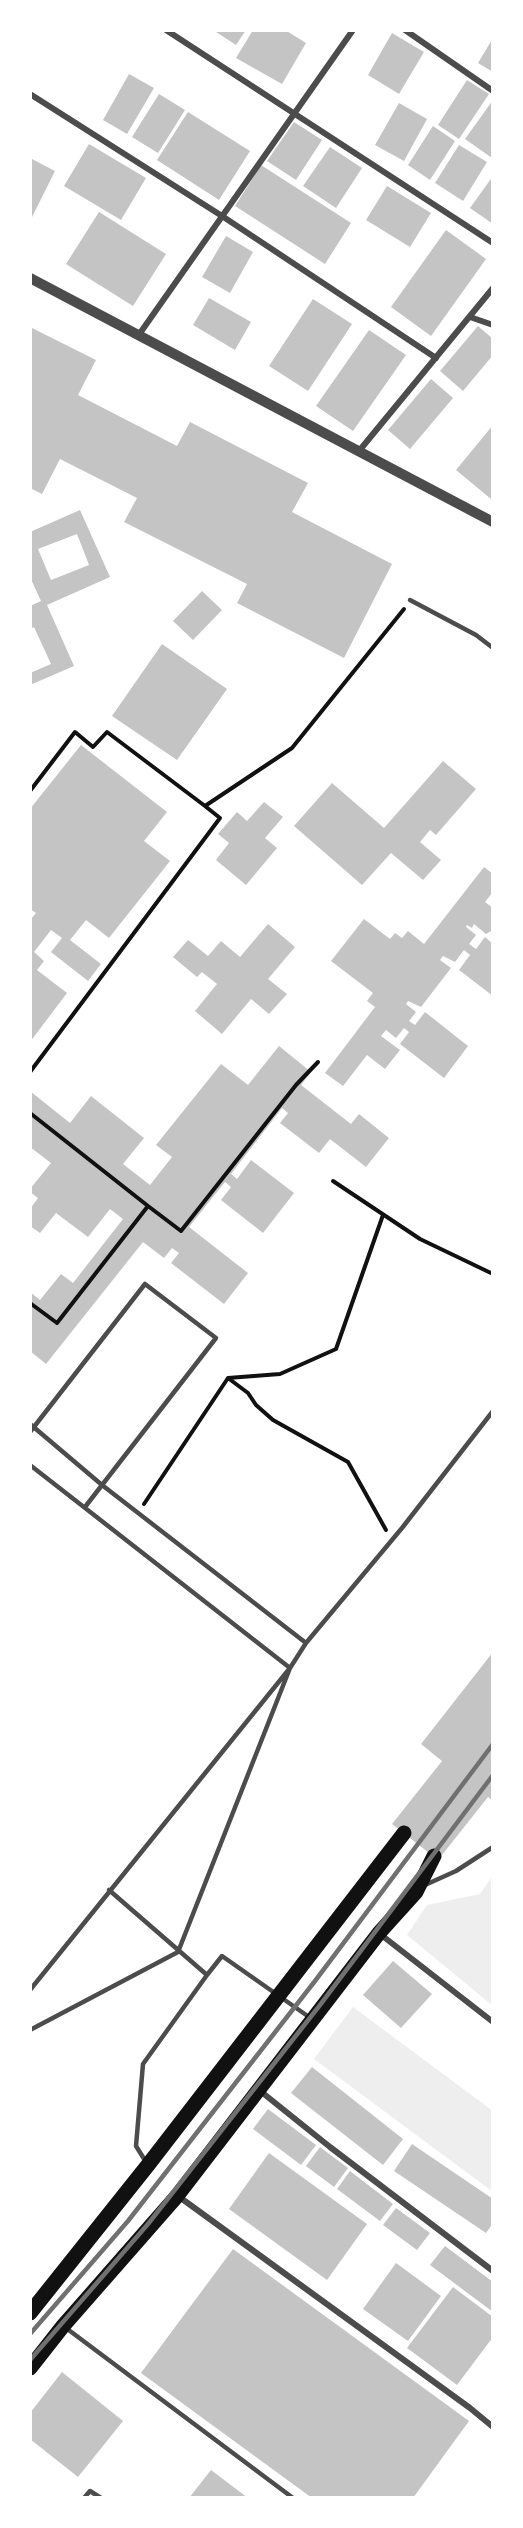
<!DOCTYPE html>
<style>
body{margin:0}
#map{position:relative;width:523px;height:2528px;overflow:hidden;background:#fff;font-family:"Zilla Slab",serif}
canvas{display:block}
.frame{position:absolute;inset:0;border:32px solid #fff;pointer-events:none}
</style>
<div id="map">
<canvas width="523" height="2528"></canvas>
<div class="frame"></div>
</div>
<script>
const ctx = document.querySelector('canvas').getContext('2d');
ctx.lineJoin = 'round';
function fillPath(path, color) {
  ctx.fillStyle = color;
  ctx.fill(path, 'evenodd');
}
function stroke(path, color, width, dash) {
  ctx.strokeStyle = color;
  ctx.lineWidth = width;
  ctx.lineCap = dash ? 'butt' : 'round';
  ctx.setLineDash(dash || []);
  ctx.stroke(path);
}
fillPath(new Path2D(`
 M493,1875v131l-86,-71 20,-30 53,-11z
 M353,2007l140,104v81l-179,-133z`), '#eee');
fillPath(new Path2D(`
 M213,30h33l-10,15z
 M253,30h32l21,13 -24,41 -46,-26z
 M392,33l32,19 -25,42 -31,-19z
 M493,38v34l-15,-9z
 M129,74l25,14 -27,46 -24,-14z
 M467,80l22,14 -30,45 -21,-14z
 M159,94l26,16 -27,43 -26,-16z
 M493,100v56l-1,2 -27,-19z
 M399,103l28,16 -23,42 -29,-16z
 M188,112l62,39 -31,49 -62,-40z
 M294,122l28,18 -26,40 -29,-19z
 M433,126l22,15 -25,39 -22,-15z
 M89,144l57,34 -25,42 -57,-34z
 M459,145l28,17 -24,39 -28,-18z
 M330,147l32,21 -26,40 -33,-22z
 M30,158l25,13 -25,50z
 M261,165l90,58 -26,41 -90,-58z
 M493,176v48l-23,-16z
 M387,186l44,27 -21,34 -44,-27z
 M99,212l67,42 -33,52 -67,-42z
 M446,230l40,29 -55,77 -40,-29z
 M226,236l27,16 -23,41 -28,-16z
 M209,298l42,24 -16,28 -42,-25z
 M313,299l39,25 -44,67 -39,-25z
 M478,326l15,13v16l-30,36 -23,-20z
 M30,327l66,33 -18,35 99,51 13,-24 118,61 -16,29 100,52 -48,94 -107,-55 10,-19 -123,-62 13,-24 -77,-39 -18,35 -12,-6z
 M369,330l37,25 -53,76 -37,-25z
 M431,379l22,19 -43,51 -22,-19z
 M493,425v72l-2,2 -35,-29z
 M80,510l30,67 -63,28 27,61 -44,19v-12l21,-9 -17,-37 -4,2v-23l11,-5 -11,-24v-45zM77,534l12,31 -38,15 -13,-31z
 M202,591l20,19 -29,30 -20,-19z
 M162,644l65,45 -50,71 -65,-44z
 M81,745l86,67 -23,29 26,20 -61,77 -23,-18 -16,20 31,24 -13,17 -37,-29 11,-14 -11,-8 -17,22 10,9 -7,9 30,23 -37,49v-122l6,-7 -6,-4v-100z
 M443,761l33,28 -40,46 -6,-5 -10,12 21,18 -18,20 -32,-27 -29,32 -68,-59 38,-43 52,45z
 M264,802l19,15 -18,21 12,10 -31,37 -30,-25 13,-17 -11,-9 19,-22 10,9z
 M484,867l9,7v18l-8,10 8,6v22l-7,4 -12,-10 -2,4 -5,-3 -1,2 10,8 -7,9 7,5 9,-12 8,7v52l-34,-26 11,-15 -6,-5 -9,12 -12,-6 -3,4 11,8 -30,39 -13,-6 -2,3 10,8 -7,9 6,4 10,-13 43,34 -24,32 -44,-34 9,-12 -5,-4 -8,10 -10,-8 -5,6 19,14 -15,19 -18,-14 -24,31 -18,-13 50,-66 -8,-6 6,-8 -42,-32 33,-42 26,20 5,-6 7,5 6,-7 16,13z
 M268,924l27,23 -27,32 19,15 -18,20 -18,-15 -29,35 -27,-23 22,-27 -15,-12 -5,5 -24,-20 15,-17 20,16 13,-15 19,16z
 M279,1046l32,26 -10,13 50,39 8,-10 30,24 -23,29 -36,-28 -11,14 -39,-30 8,-10 -6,-5 -51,66 6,5 14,-19 43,33 -31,40 -42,-33 10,-13 -6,-5 -36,45 59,46 -24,31 -53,-41 8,-10 -7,-5 -8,10 -21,-16 -97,122 -16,-13v-59l10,8 21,-26 12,9 50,-64 -13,-10 -22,28 -32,-24 -16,20 -10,-7v-17l8,-11 -8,-6v-3l21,-26 -21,-16v-56l40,32 21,-27 53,42 -21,26 27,21 22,-28 -16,-12 65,-81 27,21z
 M493,1652v149l-5,-4 -50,63 -46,-36 50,-63 -21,-17z
 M393,1961l39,33 -31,34 -38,-33z
 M312,2067l91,72 -20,26 -92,-72z
 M268,2109l48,36 -15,20 -48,-36z
 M412,2144l81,55v24l-7,10 -92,-62z
 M320,2147l28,21 -14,19 -28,-21z
 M269,2153l98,71 -40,56 -98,-71z
 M350,2171l43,33 -13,17 -43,-32z
 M396,2208l34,25 -13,17 -34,-25z
 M445,2246l48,36v30l-63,-47z
 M233,2249l236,172 -56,77h-101l-171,-125z
 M396,2263l45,33 -33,45 -45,-32z
 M453,2287l40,30v20l-36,48 -50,-37z
 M62,2372l61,49 -45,56 -48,-38v-26z
 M211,2470l37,28h-59z`), '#c4c4c4');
stroke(new Path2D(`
 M30,791l45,-59 18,15 14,-15 98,74 87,-58 112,-139
 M30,1072l190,-254 -15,-12
 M30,1113l118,93
 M333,1181l87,58 73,35
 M30,1303l27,20 91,-117 33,25 115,-146 22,-23
 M228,1378l20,15 8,12 17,15 75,42 38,68
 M144,1504l84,-126 52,-4 56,-25 47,-134`), '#111', 4);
stroke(new Path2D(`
 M410,600l66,35 17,13
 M30,1424l72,61 204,158
 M30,1432l115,-148 71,54 -131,169
 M30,1465l260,203 -112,284 -148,78
 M425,1885l31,-14 37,-24
 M109,1890l98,85 15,-19 87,61
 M30,1990l260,-322 16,-25 96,-115 91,-117
 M146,2162l-10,-16 7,-82 64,-89
 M66,2328l227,170
 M84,2498l6,-7 11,7`), '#4c4c4c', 4.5);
stroke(new Path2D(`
 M166,30l327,213
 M405,30l88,61
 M30,94l192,122 214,142
 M470,317l23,8
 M138,336l215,-306
 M359,451l134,-163
 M380,1934l113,88
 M259,2090l71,57 163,124
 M178,2196l292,212 23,19`), '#4c4c4c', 6);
stroke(new Path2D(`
 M30,278l463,244`), '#4c4c4c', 10);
stroke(new Path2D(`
 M30,2313l118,-148 256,-332
 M30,2368l33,-42 114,-130 202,-263 37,-41 18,-36`), '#111', 15);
stroke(new Path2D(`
 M30,2334l98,-113 187,-240 178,-237
 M30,2360l118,-136 172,-219 173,-230`), '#707070', 4.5);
</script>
